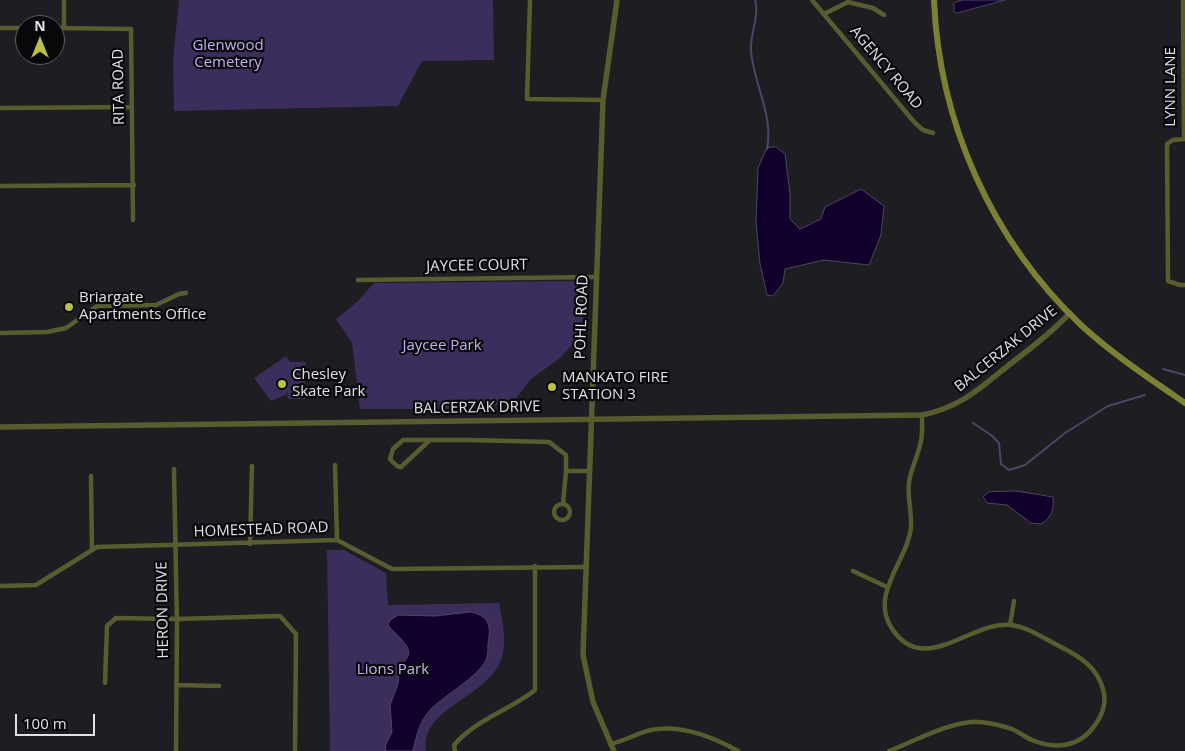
<!DOCTYPE html>
<style>
body{margin:0}
#map{position:relative;width:1185px;height:751px;overflow:hidden;background:#1e1d22;font-family:"Open Sans",sans-serif}
canvas{display:block}
.north{position:absolute;left:15px;top:15px;width:50px;height:50px;box-sizing:border-box;background:#08070a;border:1px solid #5f5e62;border-radius:50%;rotate:0deg;font-size:14px;font-weight:700;line-height:20px;text-align:center;color:#e2e1e5}
.north::after{content:'';display:block;margin:auto;width:18px;height:22px;background:#bac045;clip-path:polygon(50% 0,100% 100%,50% 72%,0 100%)}
.scale{position:absolute;left:15px;top:714px;width:80px;height:22px;box-sizing:border-box;border:2px solid #e2e1e5;border-top:0;padding-left:6px;font-size:15px;line-height:18px;white-space:nowrap;color:#e2e1e5;-webkit-text-stroke:4px #08070a;paint-order:stroke}
</style>
<div id="map">
<canvas width="1185" height="751"></canvas>
<div class="north">N</div>
<div class="scale">100 m</div>
</div>
<script>
const ctx = document.querySelector('canvas').getContext('2d');
ctx.lineJoin = 'round';
function fillPath(path, color) {
  ctx.fillStyle = color;
  ctx.fill(path, 'evenodd');
}
function stroke(path, color, width, dash) {
  ctx.strokeStyle = color;
  ctx.lineWidth = width;
  ctx.lineCap = dash ? 'butt' : 'round';
  ctx.setLineDash(dash || []);
  ctx.stroke(path);
}
function write(font, color, halo, rows, align = 'center') {
  ctx.font = font + ' "Open Sans",sans-serif';
  ctx.lineWidth = 4.5;
  ctx.setLineDash([]);
  ctx.textBaseline = 'middle';
  ctx.strokeStyle = halo;
  ctx.fillStyle = color;
  for (const [text, x, y, turn = 0] of rows) {
    ctx.save();
    ctx.translate(x, y);
    ctx.rotate((+turn || 0) * Math.PI / 180);
    ctx.textAlign = isNaN(turn) ? turn : align;
    if (halo) ctx.strokeText(text, 0, 0);
    ctx.fillText(text, 0, 0);
    ctx.restore();
  }
}
fillPath(new Path2D(`
 M179,0h314l1,60 -72,1 -24,45 -224,5 -1,-51z
 M584,281l-1,52 -23,25 -29,21 -15,19 -25,9 -49,2h-82l-8,-66 -16,-24 21,-17 17,-19z
 M286,356l4,6h16l-1,37h-17l-1,-8 -2,4 -14,6 -17,-23z
 M327,550h17l42,23 2,32 111,-2c3,16 7,33 4,50 -7,43 -84,53 -77,98h-96z`), '#3c2e5c');
const water = new Path2D(`
 M963,0h42l-48,13 -3,-1v-9z
 M776,147l9,7 5,40v25l10,10 21,-10 4,-12 36,-18 23,17 -3,29 -12,30 -45,-5 -39,9 -2,14 -10,13 -6,-1 -7,-31 -4,-42 2,-54 9,-20z
 M1016,491l37,6c1,13 -1,20 -12,27l-10,-1 -24,-18 -20,-2 -4,-6 6,-5z
 M471,612c14,3 20,10 18,25 -2,7 0,16 -3,23 -7,16 -41,35 -55,49 -12,13 -14,25 -18,42h-28l1,-7 6,-12 -2,-27 8,-21 2,-19c22,-15 -4,-28 -12,-40l2,-5 8,-5 37,1z`);
fillPath(water, '#12002c');
stroke(water, '#504464', 1);
stroke(new Path2D(`
 M755,0c5,14 -5,34 -4,50 2,33 23,65 16,99
 M1163,369l22,6
 M973,423l18,12 8,8 2,21 8,6 16,-5 40,-32 43,-27 37,-11`), '#504464', 2);
stroke(new Path2D(`
 M64,0v28
 M530,0l-3,99 76,1
 M812,0l103,123 8,7 10,3
 M1183,0l1,139
 M824,14l24,-12 25,6 11,7
 M0,28h25
 M55,28l76,1 2,191
 M0,108l132,-1
 M1185,139l-12,1 -6,4 1,137 12,4h5
 M0,186l134,-1
 M358,280l238,-3
 M0,333l47,-1 19,-4 31,-22 59,-1 23,-11 7,-1
 M430,440l-29,27 -4,-1 -7,-7 3,-10 10,-9h66l80,2 17,13v16h22
 M335,465l2,75
 M174,469l3,156 -1,126
 M91,476l1,74
 M563,504l3,-33
 M554 512a8 8 0 1 1 16 0a8 8 0 1 1-16 0Z
 M250,544l2,-78
 M853,571l34,16
 M0,586l36,-1 61,-38 240,-7 55,29 194,-2
 M1010,625l4,-24
 M105,683l2,-57 9,-8 61,1 103,-3 16,18 -1,117
 M176,685l43,1
 M610,744c15,-3 27,-11 41,-14 30,-6 62,7 87,21
 M455,751l-1,-6c21,-25 56,-35 81,-55v-124
 M889,751c26,-10 54,-26 82,-29 13,-1 28,3 41,7 7,3 13,8 20,11 24,10 48,7 63,-15 8,-11 12,-23 8,-36 -6,-21 -21,-31 -40,-41 -17,-8 -34,-21 -52,-23 -40,-5 -88,54 -120,2 -21,-34 17,-67 20,-100 1,-15 -4,-30 -2,-45 2,-13 8,-24 11,-37 3,-9 2,-20 2,-30`), '#595c2f', 4.5);
stroke(new Path2D(`
 M0,427l922,-12c41,-8 61,-30 92,-54 20,-15 39,-30 56,-48
 M614,751l-21,-49 -10,-47 20,-555 14,-100`), '#595c2f', 5.5);
stroke(new Path2D(`
 M934,0c5,123 58,241 148,326 32,29 68,53 103,77`), '#7c8033', 6);
for (const [x, y, r, color] of [
 [69,307,5,"#bac045"],
 [282,384,5,"#bac045"],
 [552,387,5,"#bac045"]
]) {
  const dot = new Path2D();
  dot.arc(x, y, r, 0, 2 * Math.PI);
  ctx.fillStyle = color;
  ctx.fill(dot);
  stroke(dot, '#08070a', 2);
}
write('15px', '#c3b2f4', '#08070a', [
 ["Glenwood",228,46],
 ["Cemetery",228,63],
 ["Jaycee Park",442,346],
 ["Lions Park",393,670]
]);
write('15px', '#e2e1e5', '#08070a', [
 ["AGENCY ROAD",886,68,50],
 ["RITA ROAD",119,87,-91],
 ["LYNN LANE",1171,87,-90],
 ["JAYCEE COURT",477,266,-1],
 ["POHL ROAD",582,317,-88],
 ["BALCERZAK DRIVE",1006,349,-39],
 ["BALCERZAK DRIVE",477,408,-1],
 ["HOMESTEAD ROAD",261,530,-2],
 ["HERON DRIVE",163,610,-91]
]);
write('15px', '#e2e1e5', '#08070a', [
 ["Briargate",79,298],
 ["Apartments Office",79,315],
 ["Chesley",292,375],
 ["Skate Park",292,392],
 ["MANKATO FIRE",562,378],
 ["STATION 3",562,395]
], 'left');
</script>
